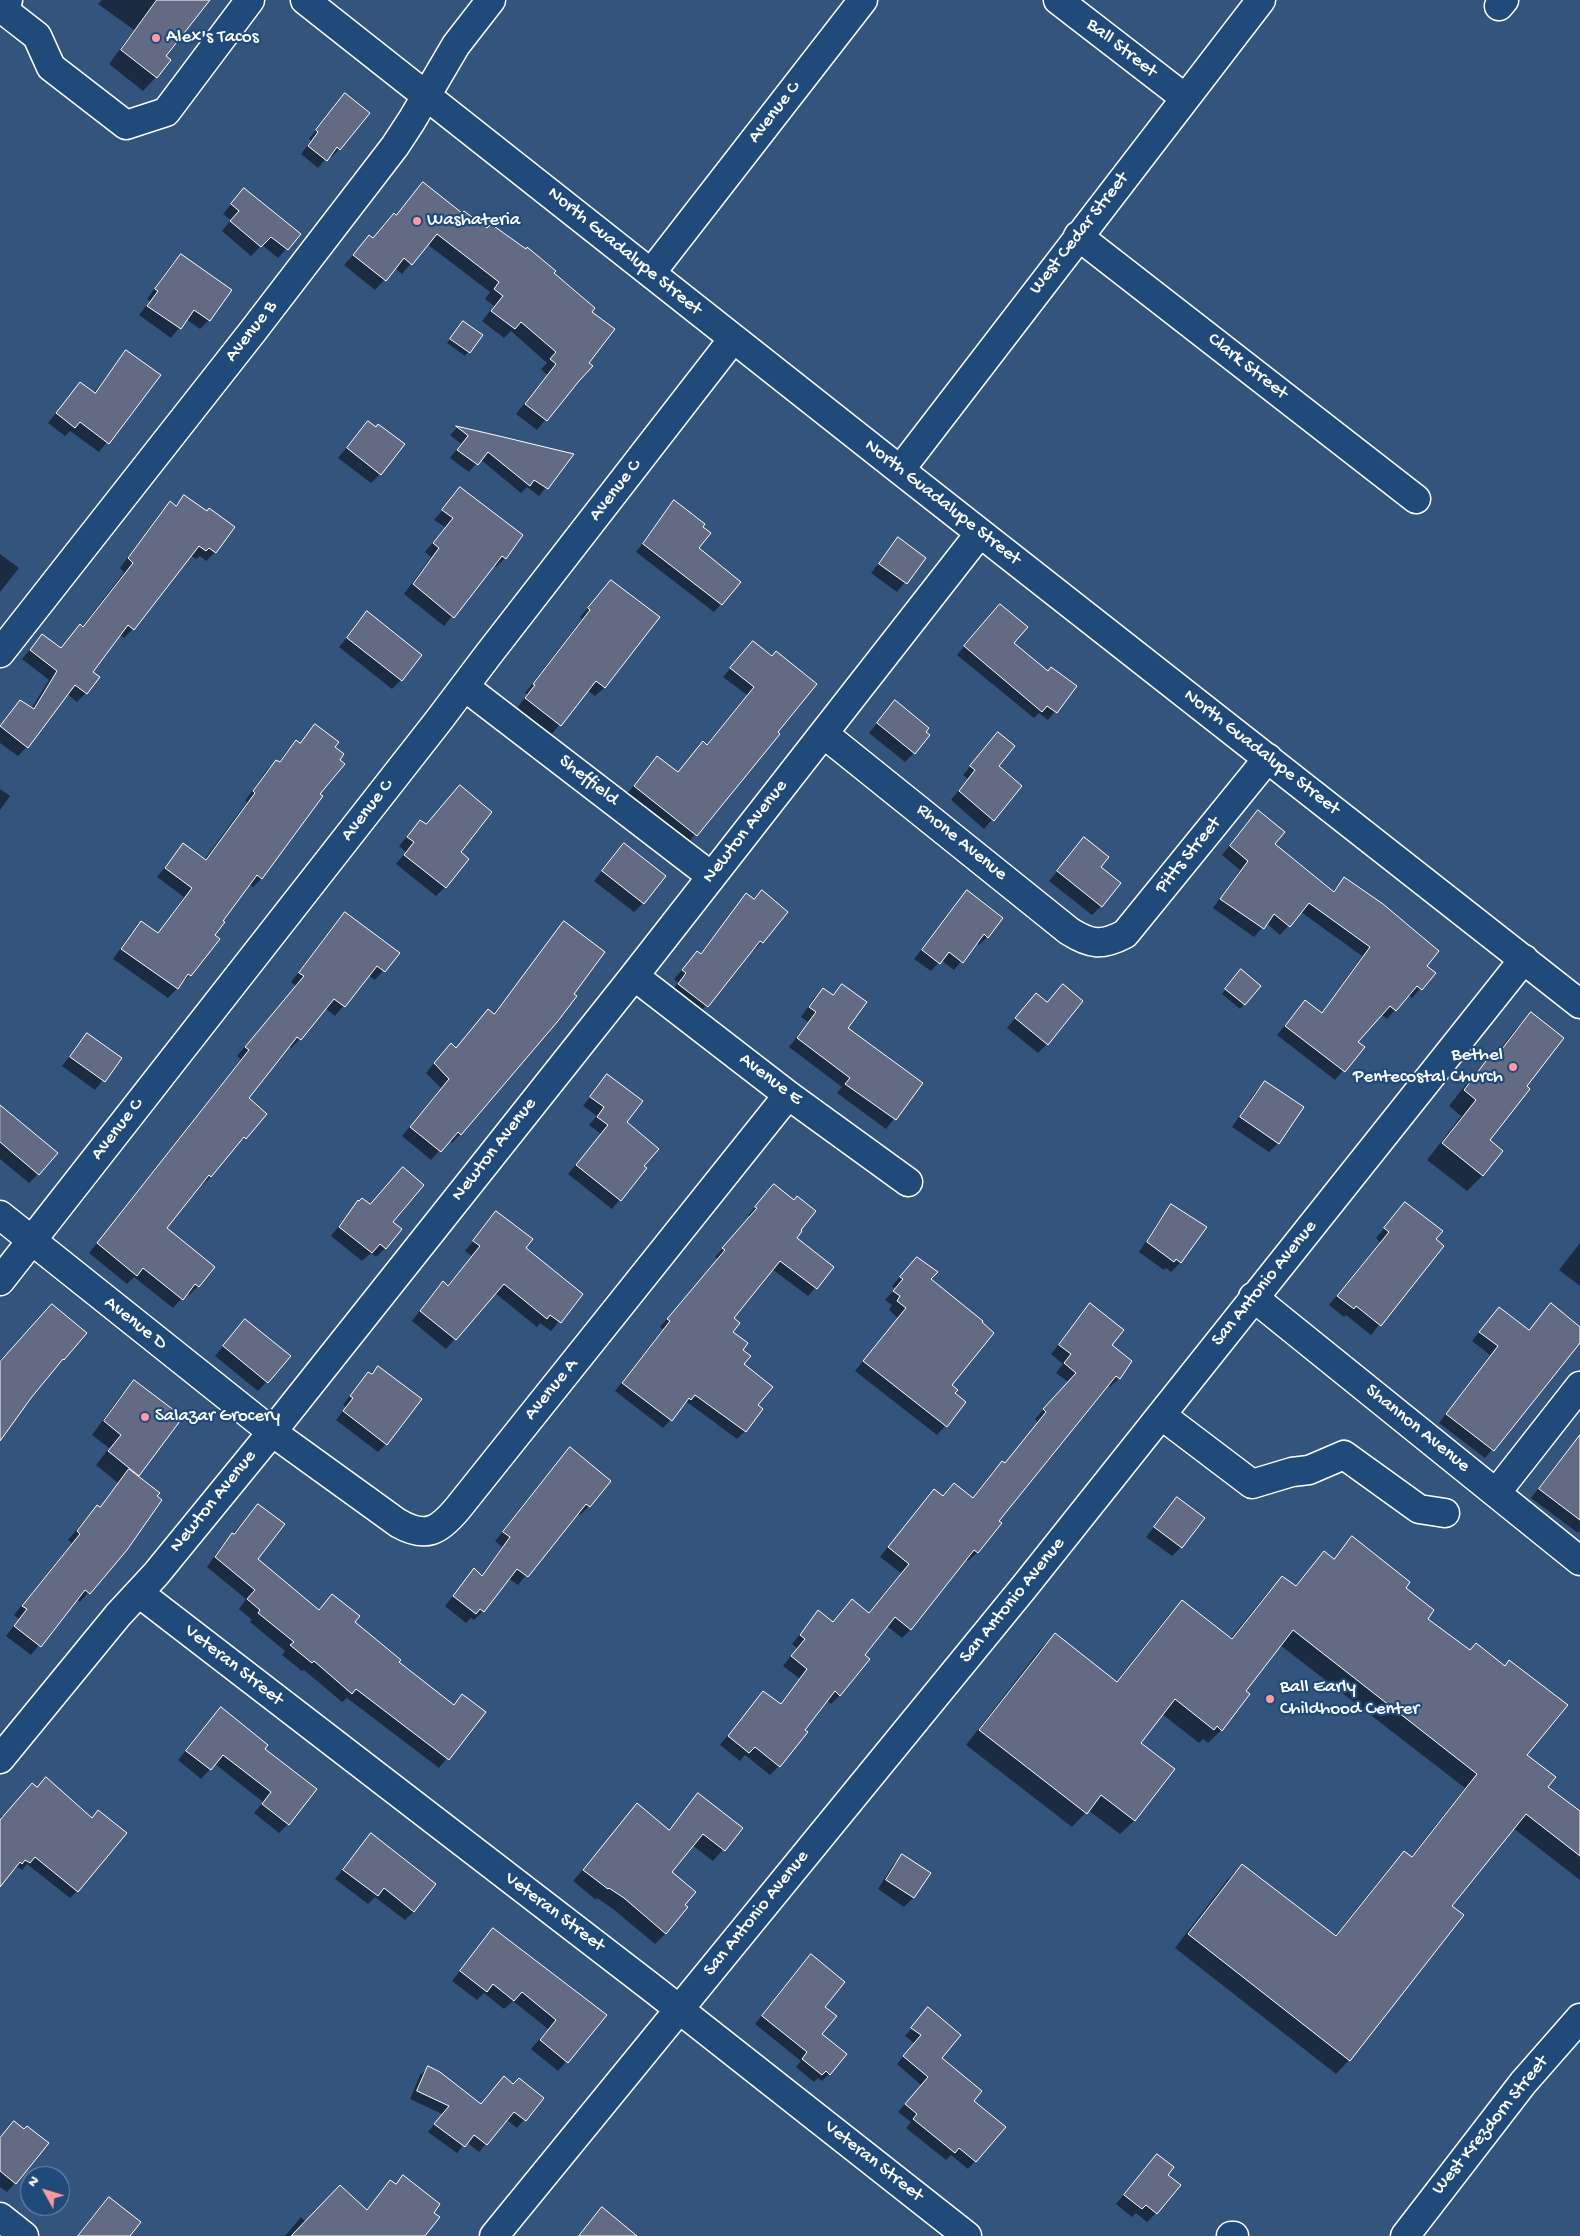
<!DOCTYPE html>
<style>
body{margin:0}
#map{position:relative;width:1580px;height:2236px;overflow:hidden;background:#33547d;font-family:"Gochi Hand",sans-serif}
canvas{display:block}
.north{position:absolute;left:20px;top:2166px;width:50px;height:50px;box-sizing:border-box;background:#1f4a7a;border:1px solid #7992af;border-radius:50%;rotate:309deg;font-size:14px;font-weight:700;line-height:20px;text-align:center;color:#fff}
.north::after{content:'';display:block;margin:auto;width:18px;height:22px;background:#ff9aa2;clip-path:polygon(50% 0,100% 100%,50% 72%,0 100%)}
</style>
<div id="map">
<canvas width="1580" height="2236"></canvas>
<div class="north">N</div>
</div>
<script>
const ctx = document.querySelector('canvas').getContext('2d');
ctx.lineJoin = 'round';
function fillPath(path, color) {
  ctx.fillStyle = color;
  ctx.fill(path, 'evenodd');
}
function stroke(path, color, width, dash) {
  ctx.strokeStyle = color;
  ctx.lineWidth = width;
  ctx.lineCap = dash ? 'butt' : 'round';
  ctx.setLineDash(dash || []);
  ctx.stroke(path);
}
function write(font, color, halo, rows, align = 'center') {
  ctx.font = font + ' "Gochi Hand",sans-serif';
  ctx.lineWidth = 4.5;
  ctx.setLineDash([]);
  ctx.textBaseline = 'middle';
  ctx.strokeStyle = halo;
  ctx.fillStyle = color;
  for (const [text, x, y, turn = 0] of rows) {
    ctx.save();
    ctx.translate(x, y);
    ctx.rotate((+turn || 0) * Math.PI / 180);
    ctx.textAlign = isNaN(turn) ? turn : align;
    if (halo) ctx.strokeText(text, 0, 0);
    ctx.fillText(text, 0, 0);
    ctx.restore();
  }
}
fillPath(new Path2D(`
 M102,0h102l-39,57 -9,20 -13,14 -34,-27 25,-34 -36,-26z
 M337,103l2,46 -7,8 -3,-2 -11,13 -17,-14 10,-13 -2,-2z
 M423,184l39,31 91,58 38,40 -4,50 -9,17 -41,50 -21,-16 31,-39 -6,-6 6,-6 -36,-32 -7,7 -22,-17 12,-15 -9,-7 5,-7 -63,-48 -25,30 -7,-6 -20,22 -31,-25 25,-28 3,2 12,-15 10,-10 1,1z
 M244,189l55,45 -21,24 -16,-13 -11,11 -29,-25 9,-11 -8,-6z
 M181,255l28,65 -9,9 -14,-10 -15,19 -32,-23 11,-14 -3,-2 25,-35z
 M463,322l18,13 -16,21 -18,-13z
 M126,351l33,25 -60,76 -29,-21 -5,5 -17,-13 32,-40 13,11z
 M368,422l12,52 -9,9 -33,-25z
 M457,428l115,27 -33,41 -12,-9 -6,6 -41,-34 -11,13 -19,-14 11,-14 -11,-9z
 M461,489l61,46 -17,23 -9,9 -3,-2 -49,61 -40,-32 27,-37 -6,-5 20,-25 -11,-7z
 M184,497l31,55 -9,9 -6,-5 -4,3 -6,-4 -57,74 -9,9 -5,-4 -28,38 -5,21 -9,9 -10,-8 -40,53 -9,9 -18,-13v-18l20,-24 11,8 18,-29 -27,-21 20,-23 18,13 12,-14 8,-9 2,1 42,-55 -4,-4 41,-56 9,-9 5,3z
 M674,502l47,102 -7,8 -78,-60z
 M898,539l26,19 -27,34 -26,-19z
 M0,554l19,14 -19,24z
 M611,581l47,36 -54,71 -9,8 -8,-6 -36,45 -34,-27 10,-13 -2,-2 57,-74 -2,-2z
 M367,613l34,67 -9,9 -53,-42z
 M992,614l21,29 34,29 28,15 -27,33 -9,-7 -5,5 -77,-63z
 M753,642l62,42 -127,159 -62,-48 31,-38 20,16 26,-30 3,2 41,-50 -24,-18z
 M895,702l19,51 -9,9 -36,-29z
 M315,725l19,22 -16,48 -56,83 -9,9 -4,-3 -27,37 -8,15 4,3 -28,36 -22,23 -55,-39 19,-27 9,-9 16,11 27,-37 -27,-20 26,-32 21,15 43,-58 -2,-1 22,-31 9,-9 2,2 9,-12 9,-9 3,2z
 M998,733l-1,33 24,20 -37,43 -33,-29 17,-21 -5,-4z
 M0,789l10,7 -10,14z
 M1258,811l15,33 59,48 13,-13 89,94 -22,25 -4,-3 -21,24 -6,-5 -24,28 6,5 -28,33 -58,-45 28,-34 16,13 41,-58 -61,-44 -21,23 -14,-12 -12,14 -41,-29 27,-38 -18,-15z
 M412,831l47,21 -14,35 -9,9 -40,-32 10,-12 -7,-6z
 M1084,839l15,29 2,38 -9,9 -43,-34z
 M624,844l19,59 -9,9 -40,-31z
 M967,892l20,45 -8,8 -3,-2 -22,27 -13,-10 -10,11 -17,-12z
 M747,895l15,47 -9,9 -2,-1 -53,65 -28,-22 8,-10 -4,-4 23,-26 2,2z
 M345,913l53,40 -23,27 -7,-5 -33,41 -10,-8 -25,31 -9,9 -2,-2 -42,53 -2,39 -10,8 -24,31 -9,8 -2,-1 -35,44 49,39 -16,19 -9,9 -2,-2 -14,15 -39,-31 -7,7 -38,-31 152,-194 -4,-3 59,-70 -5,-4z
 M564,923l-63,162 1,2 -42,47 -8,9 -3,-3 -18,20 -29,-24 39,-48 -15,-15 16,-20 14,-4 32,-39 5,4z
 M1237,975l22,11 -19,23 -18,-15z
 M842,985l4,43 75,55 -35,46 -49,-36 5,-6 -53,-40 19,-25 -7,-5 13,-19 9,-9 9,7z
 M1063,985l-16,59 -9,9 -31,-25 20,-24 19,-1z
 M1531,1014l-6,72 -37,54 13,11 -19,25 -15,15 -40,-31 34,-44 -12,-10 25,-32 15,-15 2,1 25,-31z
 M87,1034l33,24 -25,32 -33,-24z
 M607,1075l38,94 -33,40 -44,-35 33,-40 -12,-9 8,-9 -14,-10z
 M1265,1082l13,61 -9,9 -37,-25 24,-36z
 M0,1106l38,68 -9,9 -29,-24z
 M774,1186l21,52 38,29 -25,29 -36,-27 -40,49 -1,14 11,18 1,15 14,40 -12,26 -8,8 -50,-37 -24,26 -48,-37 48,-62 -3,-2 58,-68 -3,-2 35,-40 -2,-2z
 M358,1202l33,20 -6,26 -9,9 -5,-4 -9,8 -31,-25z
 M1406,1203l28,36 8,7 -71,89 -25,-20 -2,2 -15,-12 51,-63 -4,-4z
 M1172,1206l33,21 -25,36 -9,9 -5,-4 -2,2 -25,-18 24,-37z
 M497,1213l28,35 56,46 -30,37 -11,-8 -3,4 -42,-34 -49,56 -34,-28 22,-29 9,-9 4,3 25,-30 -7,-5z
 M1580,1243v43l-21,-16z
 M908,1267l22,13 20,105 3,9 12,9 -28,32 -82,-64 43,-53 -9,-8 3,-5 -7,-5 10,-11 -3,-3z
 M1551,1304l29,24v13l-95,117 -46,-35 51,-68 -18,-14 27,-33 29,23z
 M1091,1305l19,40 20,17 -11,16 -9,9 -3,-2 -110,136 3,2 -23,30 -9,8 -3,-2 -55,71 -8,8 -15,-12 -23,29 -24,40 -9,9 -5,-4 -47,66 -9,9 -25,-20 -5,6 -20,-16 43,-53 16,13 21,-26 -17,-13 14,-18 -5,-4 27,-32 13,11 20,-23 16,13 33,-40 -21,-16 45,-57 9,-9 8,6 12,-12 18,14 21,-28 9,-8 2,1 34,-42 -3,-3 33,-37 -12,-9 7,-9 -12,-10z
 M245,1320l44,36 -31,35 -43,-35z
 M86,1333l-32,36 -54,68v-77l6,-6z
 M378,1367l8,77 -8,8 -42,-32 10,-13 -3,-2 17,-23z
 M134,1382l48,35 -46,60 -10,72 -46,53 -4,-3 -45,56 -25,-19 13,-17 -5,-4 58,-72 -4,-3 20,-24 9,-9 2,1 19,-25 -22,-18 13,-17 -17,-13 29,-40z
 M1580,1436v95l-2,2 -47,-35z
 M570,1449l19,57 -9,9 -3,-2 -59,72 -10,-7 -25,33 -9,9 -3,-2 -5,5 -21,-17 29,-36 7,6 21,-29 -7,-6z
 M1177,1498l4,49 -9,9 -26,-19z
 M259,1505l-3,54 62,51 14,-15 22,27 43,40 55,43 10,-9 22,16 -45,56 -92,-70 -5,4 -38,-32 -2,1 -20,-16 3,-4 -35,-29 2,-2 -13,-11 7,-10 -39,-32 16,-23z
 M1352,1538l52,50 143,199 33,26v67l-67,-52 -63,78 -101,154 -13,14 -161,-126 53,-69 14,-14 92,72 57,-71 13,-14 6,6 55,-70 -185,-143 -36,46 -23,39 -13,13 -5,-4 -4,4 -37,-29 -23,29 34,27 -39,51 -14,13 -32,-24 -16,17 -106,-82 75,-97 14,-13 61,47 52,-66 14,-14 48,37 39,-48 14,-14 11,10 30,-35 9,8z
 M221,1708l42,41 25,75 -9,9 -25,-20 9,-11 -48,-38 -14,15 -23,-19z
 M698,1794l43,34 -28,33 -21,-16 -22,27 -4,61 -11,11 -42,-35 -16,-11 -1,2 -23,-19 64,-76 31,25z
 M98,1811l-21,80 -7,7 -43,-34 -5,6 -4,-3 -4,3 -1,-1 -13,15 1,-68 90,3z
 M371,1835l43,76 -9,9 -30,-23 -7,7 -33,-25z
 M902,1856l27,17 -16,25 -9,9 -26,-18 15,-24z
 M493,1929l112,87 -47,55 -27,-22 17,-20 -35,-28 -9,8 -20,-16 -7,7 -25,-19z
 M804,1963l19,44 -2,27 8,40 -7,7 -4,-3 -4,4 -18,-15 5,-6 -46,-37z
 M928,2009l12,49 32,44 3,59 -7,8 -17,-14 -5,5 -40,-32 5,-6 -13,-10 23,-27 -24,-21 17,-21 -9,-7z
 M428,2068l53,37 32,-20 29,13 -25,30 -11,-9 -27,33 -13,-10 -9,11 -29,-21 14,-18 -32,-15 10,-24z
 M14,2122l1,61 -8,9 -7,-5v-50z
 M1148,2165l18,11 -10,37 -9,9 -11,-9 -4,4 -16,-13z
 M390,2182l23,54h-128l16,-19 5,5 60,-11z
 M109,2198l12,38h-44l23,-29z`), '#0007');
const building = new Path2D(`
 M157,0h53l-44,56 5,4 -14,18 -36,-28z
 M345,93l25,20 -30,37 -3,-3 -10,14 -19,-15 10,-14 -2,-2z
 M423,182l39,31 2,-2 23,17 4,-4 35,25 1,-2 29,24 -2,2 41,35 -3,4 23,17 -26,34 4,3 -14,15 -32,40 -22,-17 31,-40 -6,-5 6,-7 -35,-30 -6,7 -24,-18 12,-15 -9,-7 5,-7 -62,-48 -25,31 -8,-7 -18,23 -33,-26 16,-20 4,3 21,-25 2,2z
 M244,188l57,46 -13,16 -17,-13 -10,10 -31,-26 9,-10 -8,-7z
 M181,254l51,36 -22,31 -16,-11 -13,19 -34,-23 11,-15 -3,-2z
 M463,321l20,14 -13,18 -20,-14z
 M126,350l35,25 -52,69 -29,-22 -5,6 -19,-15 24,-31 15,11z
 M368,421l8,6 2,-3 27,20 -24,31 -34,-27z
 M456,426l43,10 75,18 -26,35 -14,-9 -4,6 -42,-34 -10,13 -21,-15 11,-14z
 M460,487l63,48 -17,24 -4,-3 -48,62 -41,-34 26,-36 -6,-5 20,-25 -11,-8z
 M184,495l23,16 2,-3 26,19 -19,26 -7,-5 -3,3 -7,-5 -65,84 -6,-5 -35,47 7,5 -13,17 -12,-9 -47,63 -28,-22 20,-26 14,9 23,-38 -27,-21 12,-16 19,14 19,-24 3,3 50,-64 -5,-5 42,-57 6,5z
 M674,500l31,24 -2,3 8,6 -12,15 42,34 -19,23 -79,-61z
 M898,537l28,21 -19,26 -28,-20z
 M611,580l49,37 -55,71 -9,-7 -35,45 -36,-28 10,-13 -2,-1 57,-74 -2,-2z
 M1000,604l28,23 -14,16 34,28 3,-4 26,19 -20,27 -10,-7 -5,6 -78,-66z
 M367,611l55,44 -20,26 -55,-43z
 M753,641l19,15 4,-5 41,33 -39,48 2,2 -83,102 -63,-50 23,-30 21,16 25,-31 4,4 47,-58 -24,-19z
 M895,700l34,28 -3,4 4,3 -15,19 -38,-31z
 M315,724l24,18 -4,5 9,7 -4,6 5,4 -25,30 3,2 -61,83 -5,-4 -34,46 2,1 -10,13 5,4 -29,37 -3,-2 -10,15 -57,-40 20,-28 17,12 34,-45 -27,-20 18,-25 23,17 49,-67 -2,-2 23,-31 4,2 16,-22 4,3z
 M998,732l17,14 -16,20 23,20 -28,35 -35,-30 16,-21 -5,-4z
 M460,785l32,27 -31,40 8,7 -23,29 -42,-33 10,-13 -7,-5 13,-17 6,4z
 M1258,810l27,22 -10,12 59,48 10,-15 39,27 56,47 -12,15 9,7 -14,17 -5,-4 -21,25 -6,-5 -32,36 7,5 -20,25 -60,-46 20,-26 17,13 48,-66 -61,-44 -19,24 -16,-13 -10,15 -44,-30 28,-38 -18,-15z
 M1084,837l25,20 -8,10 20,16 -19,24 -45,-36z
 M624,843l42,33 -22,28 -42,-33z
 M762,890l26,22 -25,31 -3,-2 -52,66 -30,-23 8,-11 -4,-3 15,-19 4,3 45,-61 8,6z
 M967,890l36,28 -15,20 -4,-4 -21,29 -14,-11 -9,12 -18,-14z
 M345,912l55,41 -15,19 -8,-6 -32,41 -11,-8 -33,41 -4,-3 -48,61 18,16 -21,25 -2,-2 -33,40 -2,-2 -42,53 48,39 -16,20 -4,-3 -12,16 -40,-32 -6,8 -40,-33 152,-193 -4,-3 59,-71 -5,-3z
 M564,921l41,31 -31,42 3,2 -19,25 -97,114 -3,-3 -17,20 -31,-25 39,-48 -15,-16 17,-20 5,5 32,-39 6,5z
 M1241,969l20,17 -16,19 -20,-16z
 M842,984l25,18 -19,26 75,55 -27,37 -51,-36 5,-6 -53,-40 19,-26 -7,-5 14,-19 10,7z
 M1063,984l20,17 -35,44 -33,-27 21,-25 11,9z
 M1531,1012l33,26 -37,48 3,3 -40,51 13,11 -20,25 -41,-33 34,-43 -12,-10 25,-33 4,3z
 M87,1033l35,25 -17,24 -35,-25z
 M607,1074l36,27 -16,21 32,27 -15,17 3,2 -26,33 -45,-36 32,-40 -11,-8 7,-10 -14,-10z
 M1265,1081l39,26 -25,37 -39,-27z
 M0,1105l58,48 -19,22 -39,-33z
 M403,1167l21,18 -31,37 9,7 -16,20 -6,-5 -8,9 -33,-26 19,-27 1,1 3,-3 8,6z
 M774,1184l20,16 3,-4 19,15 -15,19 1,1 -5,7 37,29 -17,22 -37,-28 -46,57 6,5 -7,9 15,11 -5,7 8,6 -7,8 29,23 -15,18 5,4 -17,23 -51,-37 -4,5 -2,-2 -17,23 -50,-38 48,-62 -3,-2 58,-69 -3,-2 35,-40 -2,-1z
 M1405,1202l38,29 -7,8 8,7 -63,80 -25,-20 -2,3 -17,-13 52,-64 -5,-4z
 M1171,1204l36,23 -26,36 -5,-4 -2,3 -27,-20z
 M496,1211l37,28 -7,9 57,46 -22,29 -11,-8 -3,4 -43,-35 -48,56 -36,-29 23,-30 5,5 32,-40 -7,-5z
 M917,1257l21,15 -7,7 52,42 -1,1 12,11 -42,52 6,5 -3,3 11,9 -19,25 -84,-66 43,-53 -9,-7 3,-5 -7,-5 10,-12 -3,-2z
 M1090,1303l34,27 -12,15 20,16 -12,18 -4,-3 -117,145 3,2 -24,30 -4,-3 -63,80 -16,-13 -30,38 5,4 -30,37 -5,-5 -30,39 3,2 -28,35 -25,-20 -6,6 -21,-17 35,-45 18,13 26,-35 -16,-13 14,-17 -5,-4 18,-25 15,12 19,-23 17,14 40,-49 -21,-17 46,-58 9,7 11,-13 19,15 29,-37 3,2 41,-51 -3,-3 33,-36 -12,-10 7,-9 -12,-9z
 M1551,1303l29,24v16l-86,108 -48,-37 52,-68 -19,-14 20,-25 30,23z
 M52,1304l35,29 -23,27 -1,-1 -32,39 -31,43v-79z
 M245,1319l46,37 -23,27 -45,-37z
 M378,1366l44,33 -35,46 -44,-34 10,-13 -3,-2 18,-24 4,2z
 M134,1380l49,37 -44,59 -31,-25 13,-16 -17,-14z
 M1580,1435v85l-41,-31z
 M570,1447l41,34 -21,26 -4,-3 -58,73 -11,-8 -33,43 -4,-3 -4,5 -23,-18 21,-28 8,8 28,-39 -7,-5z
 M129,1469l31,24 -3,3 5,4 -35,50 -37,44 -5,-4 -44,57 -27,-21 13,-17 -5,-3 58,-72 -3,-3 20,-26 3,2z
 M1177,1497l28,21 -23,30 -28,-21z
 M258,1504l27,20 -27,35 61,51 13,-16 28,22 -5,6 46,38 -2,2 55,43 8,-11 24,18 -37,48 -93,-71 -4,5 -38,-33 -2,2 -22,-18 4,-3 -36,-29 2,-3 -13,-11 8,-9 -40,-33 17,-24 2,1z
 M1352,1536l58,46 -4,6 28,22 -6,9 42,31 6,-7 29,23 4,-6 59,45 -41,50 29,22 -8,10 32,24v45l-54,-42 -74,92 12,9 -114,146 -162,-127 54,-70 94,72 68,-85 8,6 65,-83 -184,-144 -47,61 4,3 -28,37 -5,-5 -3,4 -39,-31 -34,44 34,26 -40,52 -34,-26 -14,19 -108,-84 76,-97 62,49 65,-82 50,39 50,-63 14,10 28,-35 10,8z
 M221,1707l47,38 -3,4 52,40 -28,36 -27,-21 9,-12 -48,-37 -12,15 -25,-19z
 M46,1777l46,41 6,-8 29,23 -49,59 -43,-35 -5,6 -5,-3 -3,4 -2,-2 -20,25v-67l32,-37 5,4z
 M698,1793l45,35 -18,23 -22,-17 -31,38 24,20 -11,13 3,2 -22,27 -42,-36 -15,-10 -1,1 -25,-19 54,-67 32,27z
 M371,1833l65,51 -22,28 -30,-24 -6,8 -35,-26z
 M902,1854l29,19 -17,25 -28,-18z
 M493,1928l114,87 -39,48 -28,-23 16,-20 -34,-28 -8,9 -21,-17 -6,8 -27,-21z
 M811,1954l34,28 -20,25 12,9 -15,18 25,20 -17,21 -4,-4 -4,4 -20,-16 5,-7 -45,-36z
 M928,2007l33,28 -19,23 40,33 -8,10 32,26 -30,35 -17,-14 -4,5 -42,-34 4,-5 -12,-10 23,-27 -25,-21 18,-21 -10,-7z
 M428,2066l12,6 41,32 23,-28 9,8 6,-6 25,20 -18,23 -12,-9 -27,33 -13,-10 -9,12 -31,-23 15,-18 -32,-15z
 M14,2121l10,8 3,-3 22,17 -33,41 -16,-13v-33z
 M1157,2154l17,13 -6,8 13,10 -24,29 -11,-9 -4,4 -18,-14z
 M403,2175l37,29 -6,9 6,4 -15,19h-134l49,-51 27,25 23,-30 6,4z
 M109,2197l32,25 -11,14h-52z
 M602,2207l35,29h-58z`);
fillPath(building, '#626b83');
stroke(building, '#fff', 1);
const minor = new Path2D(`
 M305,0l595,470 680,534
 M1058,0l127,98
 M1499,6l5,-6
 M1,8l36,28 14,31 75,58 40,-13 84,-112
 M1078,236l338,263
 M651,273l212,-273
 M900,470l361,-470
 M0,653l253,-322 142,-185 17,-26 44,-75 35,-45
 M465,687l246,189
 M824,734l245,197c22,14 33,15 56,3l143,-176
 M634,976l154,119 120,87
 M0,1215l272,217 126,91c28,16 41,8 60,-15l330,-413
 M0,1281l439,-561 49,-65 245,-316
 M1253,1297l327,264
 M1161,1415l91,69 40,-12 17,-2 35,-15 75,54 26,4
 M1496,1493l84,-107
 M139,1593l517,398 311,245
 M0,1759l118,-144 38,-41 116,-142 362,-456 346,-443
 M0,2217l24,19
 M494,2236l531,-650 499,-627
 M1231,2236h3
 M1405,2236l118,-153 57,-65`);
const major = new Path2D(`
 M0,10l8,-10`);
stroke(minor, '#fff', 31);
stroke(major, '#fff', 31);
stroke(minor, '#1f4a7a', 28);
stroke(major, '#1f4a7a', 28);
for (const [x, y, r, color] of [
 [156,38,5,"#ff9aa2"],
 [417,221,5,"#ff9aa2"],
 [1513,1067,5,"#ff9aa2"],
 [145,1417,5,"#ff9aa2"],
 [1270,1699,5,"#ff9aa2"]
]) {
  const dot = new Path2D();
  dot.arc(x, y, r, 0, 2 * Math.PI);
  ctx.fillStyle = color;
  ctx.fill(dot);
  stroke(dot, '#1f4a7a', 2);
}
write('19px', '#fff', '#1f4a7a', [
 ["Alex's Tacos",166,38],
 ["Washateria",427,221],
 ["Bethel",1503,1056,"right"],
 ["Pentecostal Church",1503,1078,"right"],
 ["Salazar Grocery",155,1417],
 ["Ball Early",1280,1688],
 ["Childhood Center",1280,1710]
], 'left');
write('19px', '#fff', '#1f4a7a', [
 ["Ball Street",1121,49,38],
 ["Avenue C",775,113,-52],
 ["West Cedar Street",1080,234,-52],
 ["North Guadalupe Street",624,252,39],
 ["Avenue B",252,332,-52],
 ["Clark Street",1247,367,38],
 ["Avenue C",616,491,-52],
 ["North Guadalupe Street",942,503,38],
 ["North Guadalupe Street",1261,753,38],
 ["Sheffield",588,781,38],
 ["Avenue C",368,811,-52],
 ["Newton Avenue",746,832,-52],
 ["Rhone Avenue",961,843,39],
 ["Pitts Street",1189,856,-51],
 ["Avenue E",770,1080,37],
 ["Avenue C",118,1130,-52],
 ["Newton Avenue",495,1150,-52],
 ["San Antonio Avenue",1265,1284,-51],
 ["Avenue D",135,1324,38],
 ["Avenue A",552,1390,-51],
 ["Shannon Avenue",1417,1429,39],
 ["Newton Avenue",214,1502,-51],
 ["San Antonio Avenue",1013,1601,-51],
 ["Veteran Street",233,1666,38],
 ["Veteran Street",554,1913,37],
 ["San Antonio Avenue",757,1914,-51],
 ["West Krezdorn Street",1491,2126,-51],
 ["Veteran Street",873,2162,38]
]);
</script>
